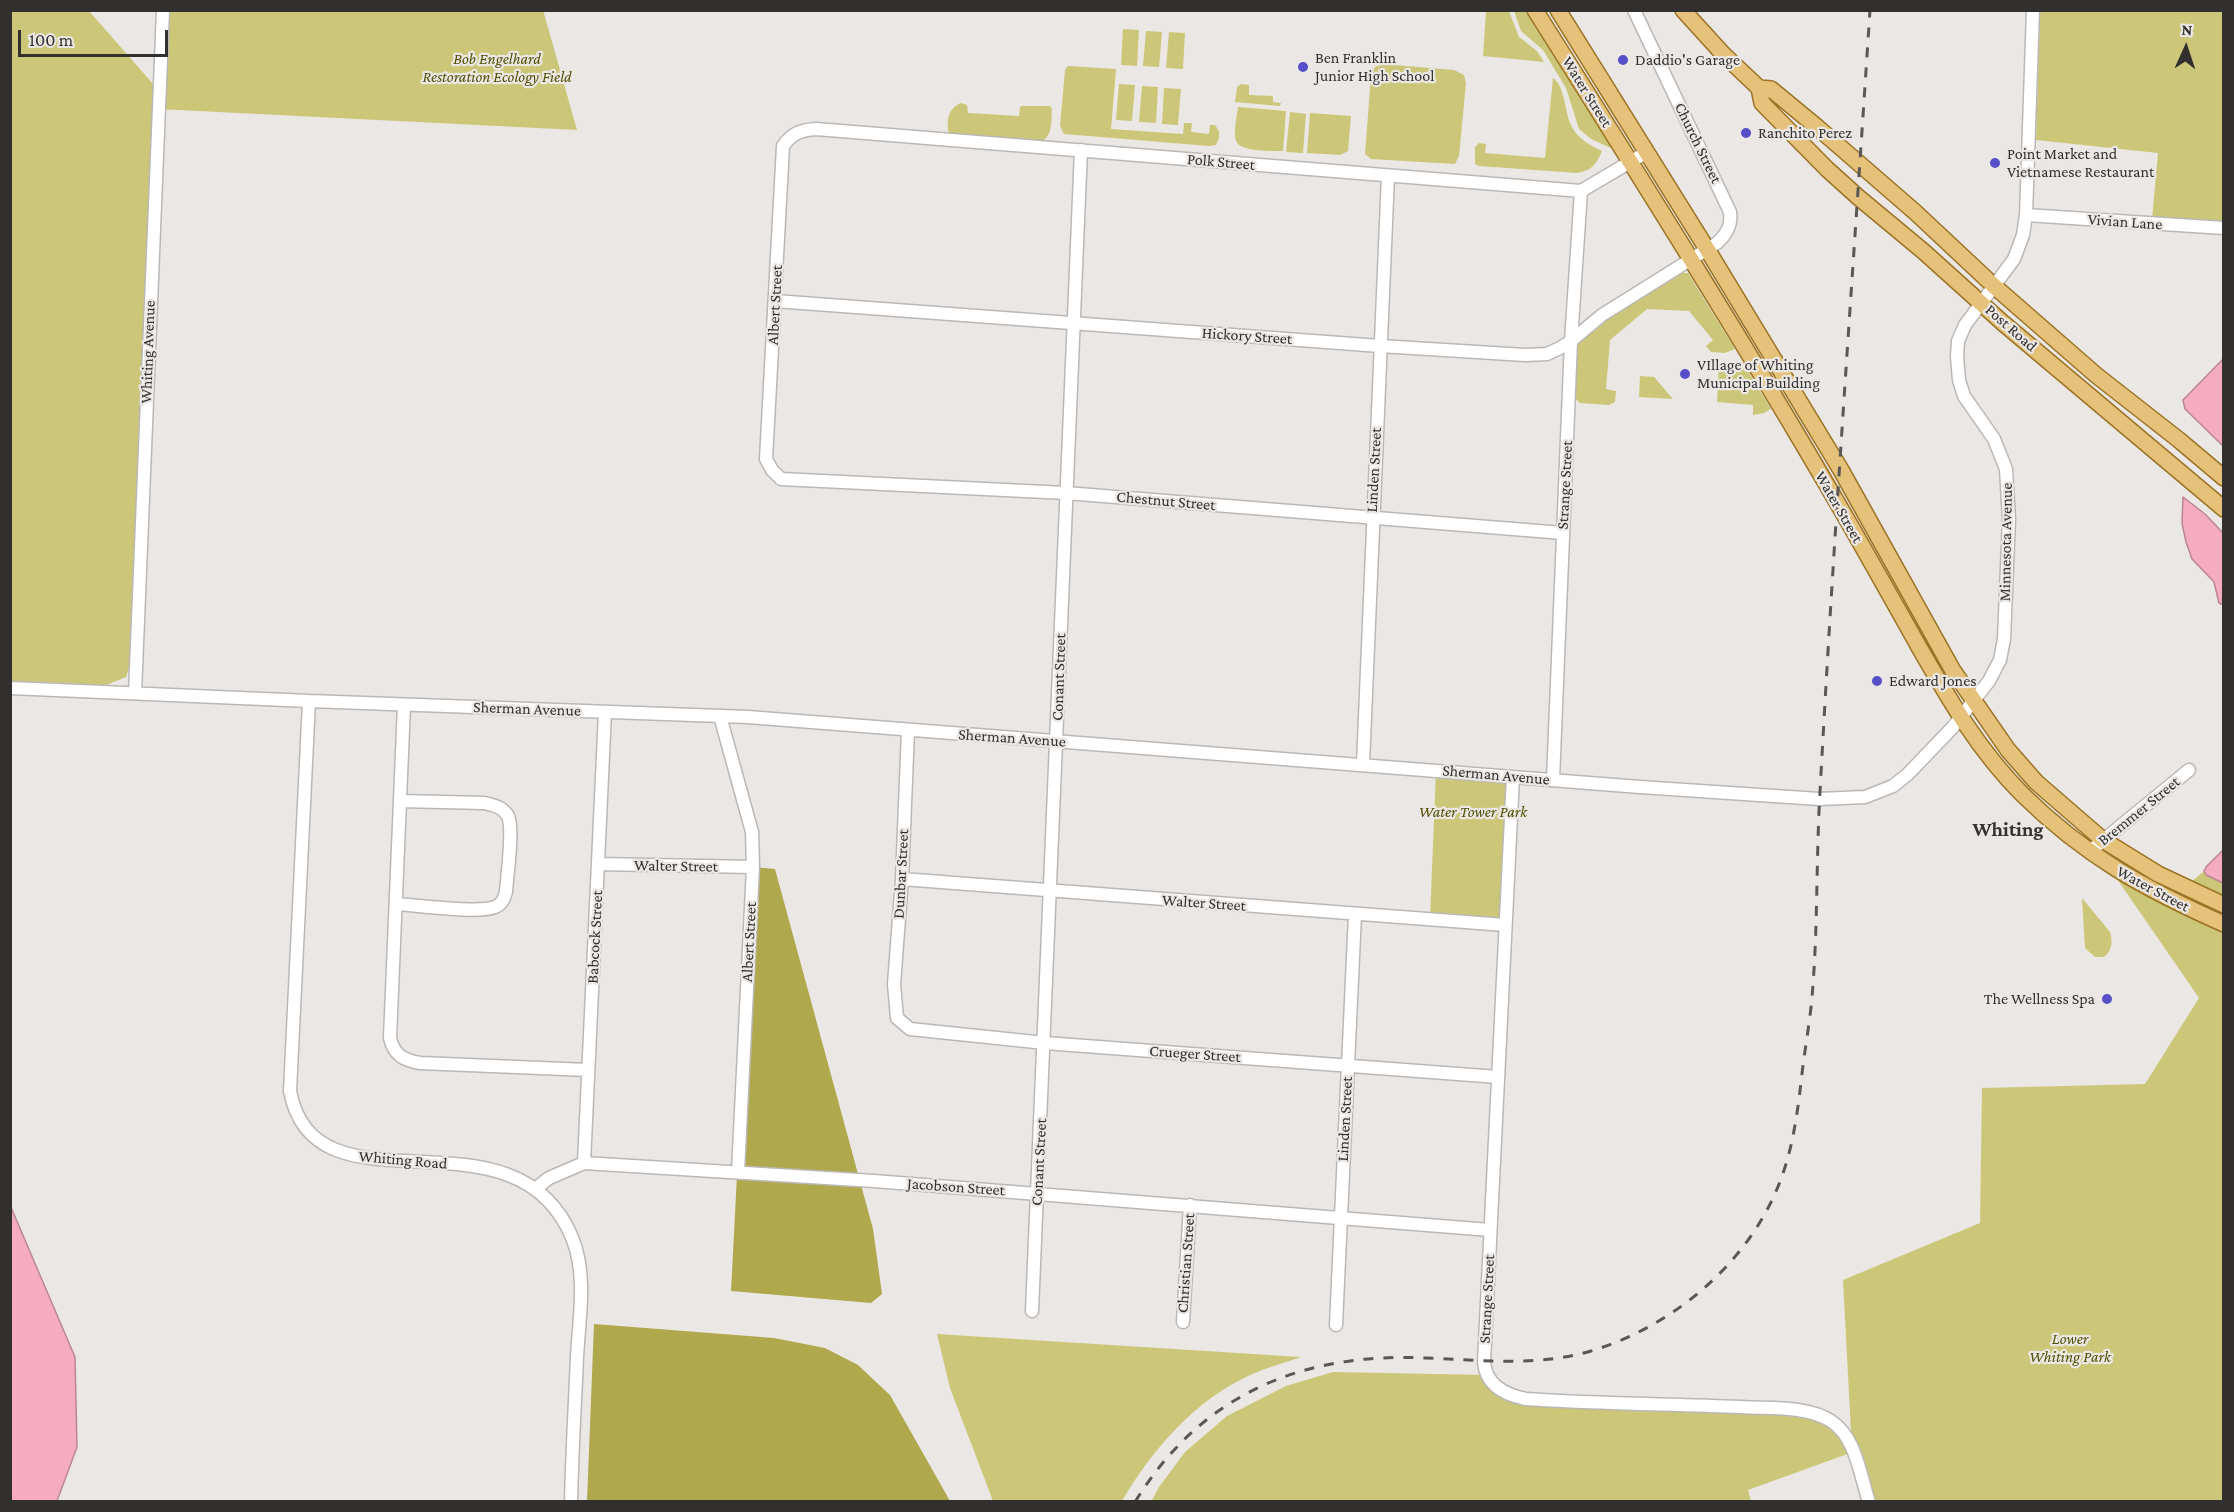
<!DOCTYPE html>
<style>
body{margin:0}
#map{position:relative;width:2234px;height:1512px;overflow:hidden;background:#ebe7e4;font-family:"Crimson Pro",serif}
canvas{display:block}
.frame{position:absolute;inset:0;border:12px solid #32302f;pointer-events:none}
.north{position:absolute;left:2156px;top:18px;width:60px;height:60px;-webkit-text-stroke:4px #ebe7e4;paint-order:stroke;rotate:3deg;font-size:16px;font-weight:700;line-height:24px;text-align:center;color:#32302f}
.north::after{content:'';display:block;margin:auto;width:21px;height:27px;background:#32302f;clip-path:polygon(50% 0,100% 100%,50% 72%,0 100%)}
.scale{position:absolute;left:18px;top:30px;width:150px;height:27px;box-sizing:border-box;border:3px solid #32302f;border-top:0;padding-left:8px;font-size:18px;line-height:21px;white-space:nowrap;color:#32302f;-webkit-text-stroke:4px #ebe7e4;paint-order:stroke}
</style>
<div id="map">
<canvas width="2234" height="1512"></canvas>
<div class="frame"></div>
<div class="north">N</div>
<div class="scale">100 m</div>
</div>
<script>
const ctx = document.querySelector('canvas').getContext('2d');
ctx.lineJoin = 'round';
function fillPath(path, color) {
  ctx.fillStyle = color;
  ctx.fill(path, 'evenodd');
}
function stroke(path, color, width, dash) {
  ctx.strokeStyle = color;
  ctx.lineWidth = width;
  ctx.lineCap = dash ? 'butt' : 'round';
  ctx.setLineDash(dash || []);
  ctx.stroke(path);
}
function write(font, color, halo, rows, align = 'center') {
  ctx.font = font + ' "Crimson Pro",serif';
  ctx.lineWidth = 4.5;
  ctx.setLineDash([]);
  ctx.textBaseline = 'middle';
  ctx.strokeStyle = halo;
  ctx.fillStyle = color;
  for (const [text, x, y, turn = 0] of rows) {
    ctx.save();
    ctx.translate(x, y);
    ctx.rotate((+turn || 0) * Math.PI / 180);
    ctx.textAlign = isNaN(turn) ? turn : align;
    if (halo) ctx.strokeText(text, 0, 0);
    ctx.fillText(text, 0, 0);
    ctx.restore();
  }
}
fillPath(new Path2D(`
 M543,10l34,120 -419,-21 5,-98z
 M11,11h78l65,74 -24,580 -4,12 -20,8 -95,-4z
 M1486,11h23l10,26 18,14 7,11 -61,-6z
 M1514,11h15l84,138 -22,-10 -12,-10 -13,-41 -23,-38 -22,-19z
 M2040,11h183v212l-71,-4 6,-66 -122,-13z
 M1123,29l16,1 -2,36 -16,-1z
 M1146,31l16,1 -3,35 -16,-1z
 M1169,32l16,1 -2,36 -17,-1z
 M1383,64l71,6 10,5 2,8 -7,73 -4,8 -84,-5 -6,-5 6,-78 4,-9z
 M1068,66l48,3 -5,60 72,5 1,-11h8l-1,9 18,2 1,-9h5l4,6v7l-3,7 -7,1 -145,-12 -4,-8 5,-56z
 M1553,78c13,9 11,35 19,49 6,12 18,18 30,24 -6,14 -10,19 -25,22l-98,-7 -4,-2v-17l4,-4 7,1 -1,9 60,5z
 M1119,84l16,1 -3,36 -16,-1z
 M1241,84l8,1v10l24,1v6l8,1 -1,3 -45,-4 2,-15z
 M1142,86l16,1 -2,36 -17,-1z
 M1164,88l17,1 -3,36 -16,-1z
 M961,103l6,2 1,8 51,3 1,-9 2,-1h28l2,3c-1,13 1,28 -12,33l-91,-8c-3,-13 -1,-26 12,-31z
 M1238,107l48,4 -3,40c-11,0 -43,1 -47,-10 -3,-9 1,-25 2,-34z
 M1290,112l16,2 -3,39 -17,-1z
 M1310,113l41,3 -3,35 -8,4 -33,-2z
 M1682,273h6l47,76 -10,4 -14,-1 -5,-6 7,-6 -24,-29 -42,-2 -37,31 -4,49 10,2 -1,11 -6,3 -29,-2 -5,-5 -2,-6 3,-45 4,-8 9,-9z
 M1743,363l28,46 -7,4 -11,2v-10l-36,-3 2,-34z
 M1640,376l14,1 19,22 -34,-2z
 M1436,770l77,7 -8,148 -75,-6z
 M2223,850v651h-354l-16,-49 -105,38 3,11 -600,1 8,-15 26,-35 42,-36 59,-30 47,-14 154,3 20,19 298,17 44,28 2,-7 -8,-152 137,-57 2,-135 163,-4 54,-86 -93,-135 64,37 34,-29 2,-5z
 M2082,898l28,34c3,10 2,19 -6,25h-9l-10,-9z
 M937,1334l364,23c-17,6 -36,11 -53,19 -55,26 -96,74 -126,125h-129l-43,-113z`), '#ccc778');
fillPath(new Path2D(`
 M753,867l22,2 98,360 9,65 -11,9 -140,-12z
 M594,1324l180,14 51,10 33,17 32,30 60,106h-363z`), '#afa84d');
const water = new Path2D(`
 M2223,359v87l-38,-37 -2,-9z
 M2183,497l22,17 18,19v72l-4,-2 -5,-21 -22,-23 -6,-17 -4,-19z
 M2223,850v33l-17,-8 -2,-4 2,-4z
 M10,1205l65,152 2,90 -20,54h-46z`);
fillPath(water, '#f5abc1');
stroke(water, '#ba8695', 1.5);
const minor = new Path2D(`
 M2026,215l198,13
 M775,301l605,45 145,9 22,-1 13,-6 11,-7 31,-26 115,-72c10,-9 15,-18 13,-31l-96,-202
 M1563,533l-497,-40 -285,-14 -9,-9 -6,-11 17,-313c9,-13 18,-16 33,-17l765,62 66,-39
 M10,688l299,13 439,16 892,70 179,12 46,-2 28,-11 15,-12 45,-47 36,-46 11,-21 4,-21 5,-120 -3,-50 -12,-30 -30,-43 -5,-16 -2,-23 1,-16 7,-16 49,-66 9,-24 3,-20 7,-205
 M135,693l28,-683
 M309,701l-19,390c25,133 227,6 283,149 14,36 6,79 4,117 -2,48 -5,96 -6,145
 M404,705l-14,333c4,17 13,22 30,25l168,7
 M720,716l32,116 1,35 -15,305
 M908,730l-6,149 -8,105 3,34 13,11 135,14 453,34
 M1363,764l25,-588
 M1513,777l-29,585c2,23 21,33 42,37 72,5 143,5 215,8 28,2 65,-2 90,14 25,16 29,54 38,81
 M1553,780l18,-439 10,-150
 M2089,852l100,-82
 M599,864l154,3
 M902,879l603,46
 M396,904c21,1 82,10 99,3 7,-3 9,-8 11,-15 1,-17 8,-62 2,-76 -5,-9 -15,-11 -24,-13l-84,-2
 M584,1163l21,-451
 M535,1189l14,-11 35,-15 290,18 616,49
 M1032,1311l49,-1161
 M1183,1322l7,-117
 M1336,1325l19,-411`);
const major = new Path2D(`
 M1535,10c103,164 206,327 303,494 28,48 54,95 81,143 31,54 60,104 104,148 62,61 122,94 201,129
 M1558,10l149,239 134,221 111,199 56,81 28,32 67,58 55,34 66,31
 M1683,10l40,44 36,34 12,1 46,38 98,85 79,74 102,89 83,65 45,38
 M1759,88l3,15 65,66 31,28 65,54 80,72 221,186`);
stroke(minor, '#bbb7b5', 15);
stroke(major, '#9b7325', 18);
stroke(minor, '#fff', 12);
stroke(major, '#e5c179', 15);
stroke(new Path2D(`
 M1135,1502c66,-108 168,-150 291,-144 56,2 110,9 165,-7 80,-24 153,-84 186,-162 17,-40 21,-81 26,-124 3,-22 7,-45 9,-68 6,-68 4,-137 8,-205 14,-261 33,-521 50,-782`), '#5a5756', 3, [10, 10]);
for (const [x, y, r, color] of [
 [1623,60,6,"#574fc7"],
 [1303,67,6,"#574fc7"],
 [1746,133,6,"#574fc7"],
 [1995,163,6,"#574fc7"],
 [1685,374,6,"#574fc7"],
 [1877,681,6,"#574fc7"],
 [2107,999,6,"#574fc7"]
]) {
  const dot = new Path2D();
  dot.arc(x, y, r, 0, 2 * Math.PI);
  ctx.fillStyle = color;
  ctx.fill(dot);
  stroke(dot, '#ebe7e4', 2);
}
write('16px', '#32302f', '#ebe7e4', [
 ["Ben Franklin",1315,58],
 ["Junior High School",1315,76],
 ["Daddio's Garage",1635,60],
 ["Ranchito Perez",1758,133],
 ["Point Market and",2007,154],
 ["Vietnamese Restaurant",2007,172],
 ["VIllage of Whiting",1697,365],
 ["Municipal Building",1697,383],
 ["Edward Jones",1889,681],
 ["The Wellness Spa",2095,999,"right"]
], 'left');
write('italic 16px', '#534e03', '#ebe7e4', [
 ["Bob Engelhard",497,59],
 ["Restoration Ecology Field",497,77],
 ["Water Tower Park",1473,812],
 ["Lower",2070,1339],
 ["Whiting Park",2070,1357]
]);
write('16px', '#32302f', '#ebe7e4', [
 ["Water Street",1587,92,58],
 ["Church Street",1698,143,64],
 ["Polk Street",1221,162,5],
 ["Vivian Lane",2125,222,4],
 ["Albert Street",775,305,-87],
 ["Post Road",2011,328,41],
 ["Hickory Street",1247,336,4],
 ["Whiting Avenue",148,352,-88],
 ["Linden Street",1374,470,-87],
 ["Strange Street",1565,485,-87],
 ["Chestnut Street",1166,501,5],
 ["Water Street",1839,507,60],
 ["Minnesota Avenue",2006,542,-89],
 ["Conant Street",1059,677,-88],
 ["Sherman Avenue",527,709,2],
 ["Sherman Avenue",1012,738,4],
 ["Sherman Avenue",1496,775,5],
 ["Bremmer Street",2139,811,-39],
 ["Walter Street",676,866,1],
 ["Dunbar Street",901,874,-87],
 ["Water Street",2153,889,28],
 ["Walter Street",1204,903,4],
 ["Babcock Street",595,937,-87],
 ["Albert Street",749,942,-87],
 ["Crueger Street",1195,1054,4],
 ["Linden Street",1345,1119,-87],
 ["Whiting Road",403,1160,5],
 ["Conant Street",1039,1162,-87],
 ["Jacobson Street",956,1187,4],
 ["Christian Street",1186,1263,-86],
 ["Strange Street",1487,1299,-87]
]);
write('bold 20px', '#363230', '#ebe7e4', [
 ["Whiting",2008,830]
]);
</script>
